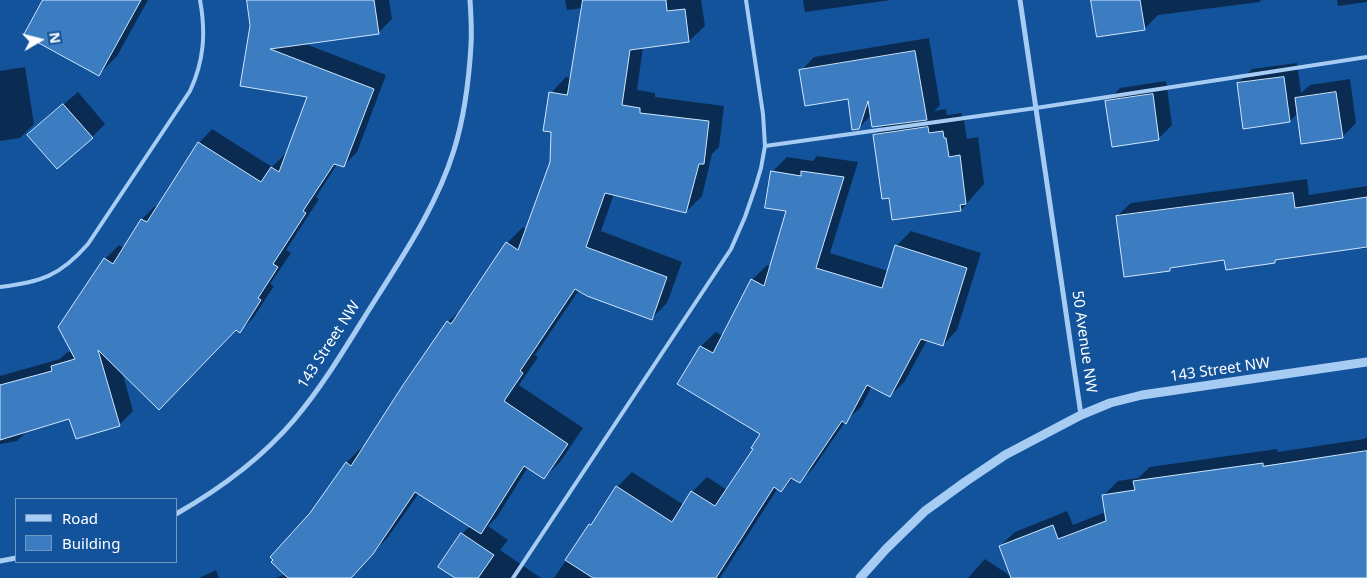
<!DOCTYPE html>
<style>
body{margin:0}
#map{position:relative;width:1367px;height:578px;overflow:hidden;background:#13539b;font-family:"Noto Sans",sans-serif}
canvas{display:block}
.legend{position:absolute;left:15px;top:498px;width:162px;height:65px;box-sizing:border-box;background:#13539b;border:1px solid #7198c3;margin:0;padding:6px 9px;list-style:none;font-size:15px;color:#fff}
.legend li{display:flex;align-items:center;gap:10px;height:25px}
.legend b{width:25px;border:1px solid #7198c3}
.north{position:absolute;left:15px;top:15px;width:50px;height:50px;-webkit-text-stroke:4px #13539b;paint-order:stroke;rotate:82deg;font-size:14px;font-weight:700;line-height:20px;text-align:center;color:#fff}
.north::after{content:'';display:block;margin:auto;width:18px;height:22px;background:#fff;clip-path:polygon(50% 0,100% 100%,50% 72%,0 100%)}
</style>
<div id="map">
<canvas width="1367" height="578"></canvas>
<ul class="legend">
<li><b style="height:6px;background:#a7ccf4"></b>Road</li>
<li><b style="height:14px;background:#3c7dc2"></b>Building</li>
</ul>
<div class="north">N</div>
</div>
<script>
const ctx = document.querySelector('canvas').getContext('2d');
ctx.lineJoin = 'round';
function fillPath(path, color) {
  ctx.fillStyle = color;
  ctx.fill(path, 'evenodd');
}
function stroke(path, color, width, dash) {
  ctx.strokeStyle = color;
  ctx.lineWidth = width;
  ctx.lineCap = dash ? 'butt' : 'round';
  ctx.setLineDash(dash || []);
  ctx.stroke(path);
}
function write(font, color, halo, rows, align = 'center') {
  ctx.font = font + ' "Noto Sans",sans-serif';
  ctx.lineWidth = 4;
  ctx.setLineDash([]);
  ctx.textBaseline = 'middle';
  ctx.strokeStyle = halo;
  ctx.fillStyle = color;
  for (const [text, x, y, turn = 0] of rows) {
    ctx.save();
    ctx.translate(x, y);
    ctx.rotate((+turn || 0) * Math.PI / 180);
    ctx.textAlign = isNaN(turn) ? turn : align;
    if (halo) ctx.strokeText(text, 0, 0);
    ctx.fillText(text, 0, 0);
    ctx.restore();
  }
}
fillPath(new Path2D(`
 M44,0h104l-31,56 -18,18z
 M248,0h141l3,19 -14,14 -75,10 83,32 -29,77 -14,14 -6,-2 -21,33 3,2 -33,51 5,3 -21,31 4,2 -21,32 -13,13 -4,-2 -114,42 11,40 -14,14 -49,-8 -42,13 -11,11 -17,3v-68l60,-17 6,-6 6,-2 -13,-24 46,-68 14,-14 5,3 18,-29 13,-13 3,1 41,-64 13,-14 60,38 13,-13 2,1 22,-59 -68,-11 10,-59z
 M565,0h136l4,26 -16,15 -46,6 -6,43 18,3v4l69,9 -5,41 -7,7 -10,42 -16,16 -72,-18 -13,37 81,31 -15,41 -15,15 -73,-28 -44,65 3,2 -19,28 64,43 -23,34 -16,16 -16,-11 -31,50 -9,9 20,14 -8,10 41,28h-83l4,-44 8,-8 -51,-33 -31,44 -38,41h-74l9,-4 26,-60 36,-52 15,-15 2,1 84,-126 16,-15 43,-64 16,-16 3,3 25,-68 2,-31 -2,-38 15,-16 5,1 12,-70 -16,2z
 M803,0h88l-86,12z
 M1092,0h169l-1,2 -102,13 -14,14z
 M1337,0h30v2l-29,4z
 M929,38l11,67 -6,6 12,-2 1,6 15,-2v7h2l3,19 11,-2 6,47 -23,26 -87,-75 11,-11 -14,-9 -12,13 -10,-30 -48,-27 13,-14z
 M1297,63l4,30 9,-8 40,-6 6,44 -14,14 -44,-24 -8,8 -52,-38 14,-14z
 M25,67l9,57 -14,14 -20,3v-70z
 M1166,81l6,44 -14,14 -51,-37 13,-14z
 M78,92l27,32 -13,13 -49,-15z
 M817,156l41,6 -28,91 58,18 8,-25 15,-15 70,22 -24,77 -14,15 -16,-5 -22,41 -15,15 -18,-10 -11,21 -16,15 -31,45 -14,15 -6,-4 -13,13 -3,-3 -58,90h-166l36,-53 8,-9 19,-29 15,-15 52,33 8,-13 15,-15 20,13 27,-41 8,-15 -84,-51 23,-37 15,-14 7,4 29,-56 15,-15 4,2 17,-58 -16,-37 15,-15 26,4z
 M1307,179l2,16 58,-9v62l-6,1v-3l-83,12 -4,4 -49,-3 -52,7 -3,4 -53,-54 14,-13z
 M1367,437v102l-34,39h-365l17,-19 27,18 -12,-31 15,-14 52,-21 6,14 33,-13 -3,-16 15,-15 20,-3 12,-11 127,-18 1,3 86,-13z
 M216,570l3,8h-20z`), '#0007');
const building = new Path2D(`
 M43,0h98l-42,76 -75,-41z
 M247,0h127l5,34 -109,15 104,40 -30,78 -10,-3 -31,47 3,2 -33,51 5,3 -20,31 3,2 -21,33 -4,-3 -77,80 -61,-60 22,76 -44,13 -7,-20 -69,21v-55l52,-14 -1,-5 24,-7 -17,-32 46,-69 9,6 28,-45 6,3 51,-80 63,40 10,-15 8,5 28,-75 -67,-11 10,-60z
 M583,0h83l1,11 18,-2 4,33 -59,8 -8,55 18,3v5l69,8 -5,43h-5l-13,49 -81,-20 -19,54 81,30 -15,43 -65,-24 -12,-7 -55,82 3,2 -19,28 64,43 -24,35 -20,-13 -43,68 -66,-42 -42,62 -22,24h-63l-17,-16 2,-2 -3,-3 40,-44 36,-51 5,4 52,-81 44,-64 4,3 55,-82 12,8 32,-88 1,-30 -8,-1 6,-39 18,3z
 M1091,0h49l5,30 -48,7z
 M915,51l12,69 -55,7 -4,-26 -9,28 -7,1 -4,-31 -43,7 -6,-36z
 M1284,77l6,45 -47,7 -6,-46z
 M1336,92l7,46 -42,6 -6,-46z
 M1153,94l6,46 -47,7 -7,-46z
 M63,104l30,34 -36,31 -30,-34z
 M928,127l1,6 14,-2 1,7h2l3,19 11,-2 6,49 -6,1 1,6 -69,9 -3,-22 -7,1 -9,-64z
 M771,171l30,5v-5l43,6 -28,91 66,20 13,-43 72,23 -24,78 -22,-7 -31,58 -23,-12 -21,39 -4,-3 -42,62 -9,-5 -10,14 -7,-5 -58,91h-123l-28,-18 24,-36 2,1 25,-39 56,36 19,-31 24,15 38,-57 -2,-1 9,-14 -83,-50 23,-38 13,7 38,-74 13,7 22,-75 -21,-3z
 M1293,193l2,15 72,-11v50l-92,13v3l-49,7 -2,-10 -54,8v3l-46,6 -8,-61z
 M1367,451v127h-356l-12,-32 54,-21 5,14 48,-18 -4,-26 33,-5 -2,-9 130,-18v3z
 M461,533l33,22 -16,23h-23l-17,-11z`);
fillPath(building, '#3c7dc2');
stroke(building, '#cfe6fd', 1);
stroke(new Path2D(`
 M765,146l271,-38 331,-51
 M0,287c41,-5 60,-11 88,-43l102,-153c14,-30 16,-58 10,-91
 M513,578l218,-329 14,-32 11,-32 5,-17 4,-22 -2,-32 -17,-114`), '#a7ccf4', 4);
stroke(new Path2D(`
 M1020,0l61,415
 M176,514c44,-25 85,-55 118,-94 33,-39 58,-84 85,-126 29,-46 59,-92 75,-144 10,-32 15,-71 17,-105 1,-15 0,-30 -1,-45
 M0,561l16,-3`), '#a7ccf4', 5);
stroke(new Path2D(`
 M860,578l26,-29 39,-38 40,-29 40,-27 76,-40 29,-12 32,-8 225,-33`), '#a7ccf4', 9);
write('15px', '#fff', '#13539b', [
 ["50 Avenue NW",1084,342,82],
 ["143 Street NW",329,345,-57],
 ["143 Street NW",1220,370,-8]
]);
</script>
